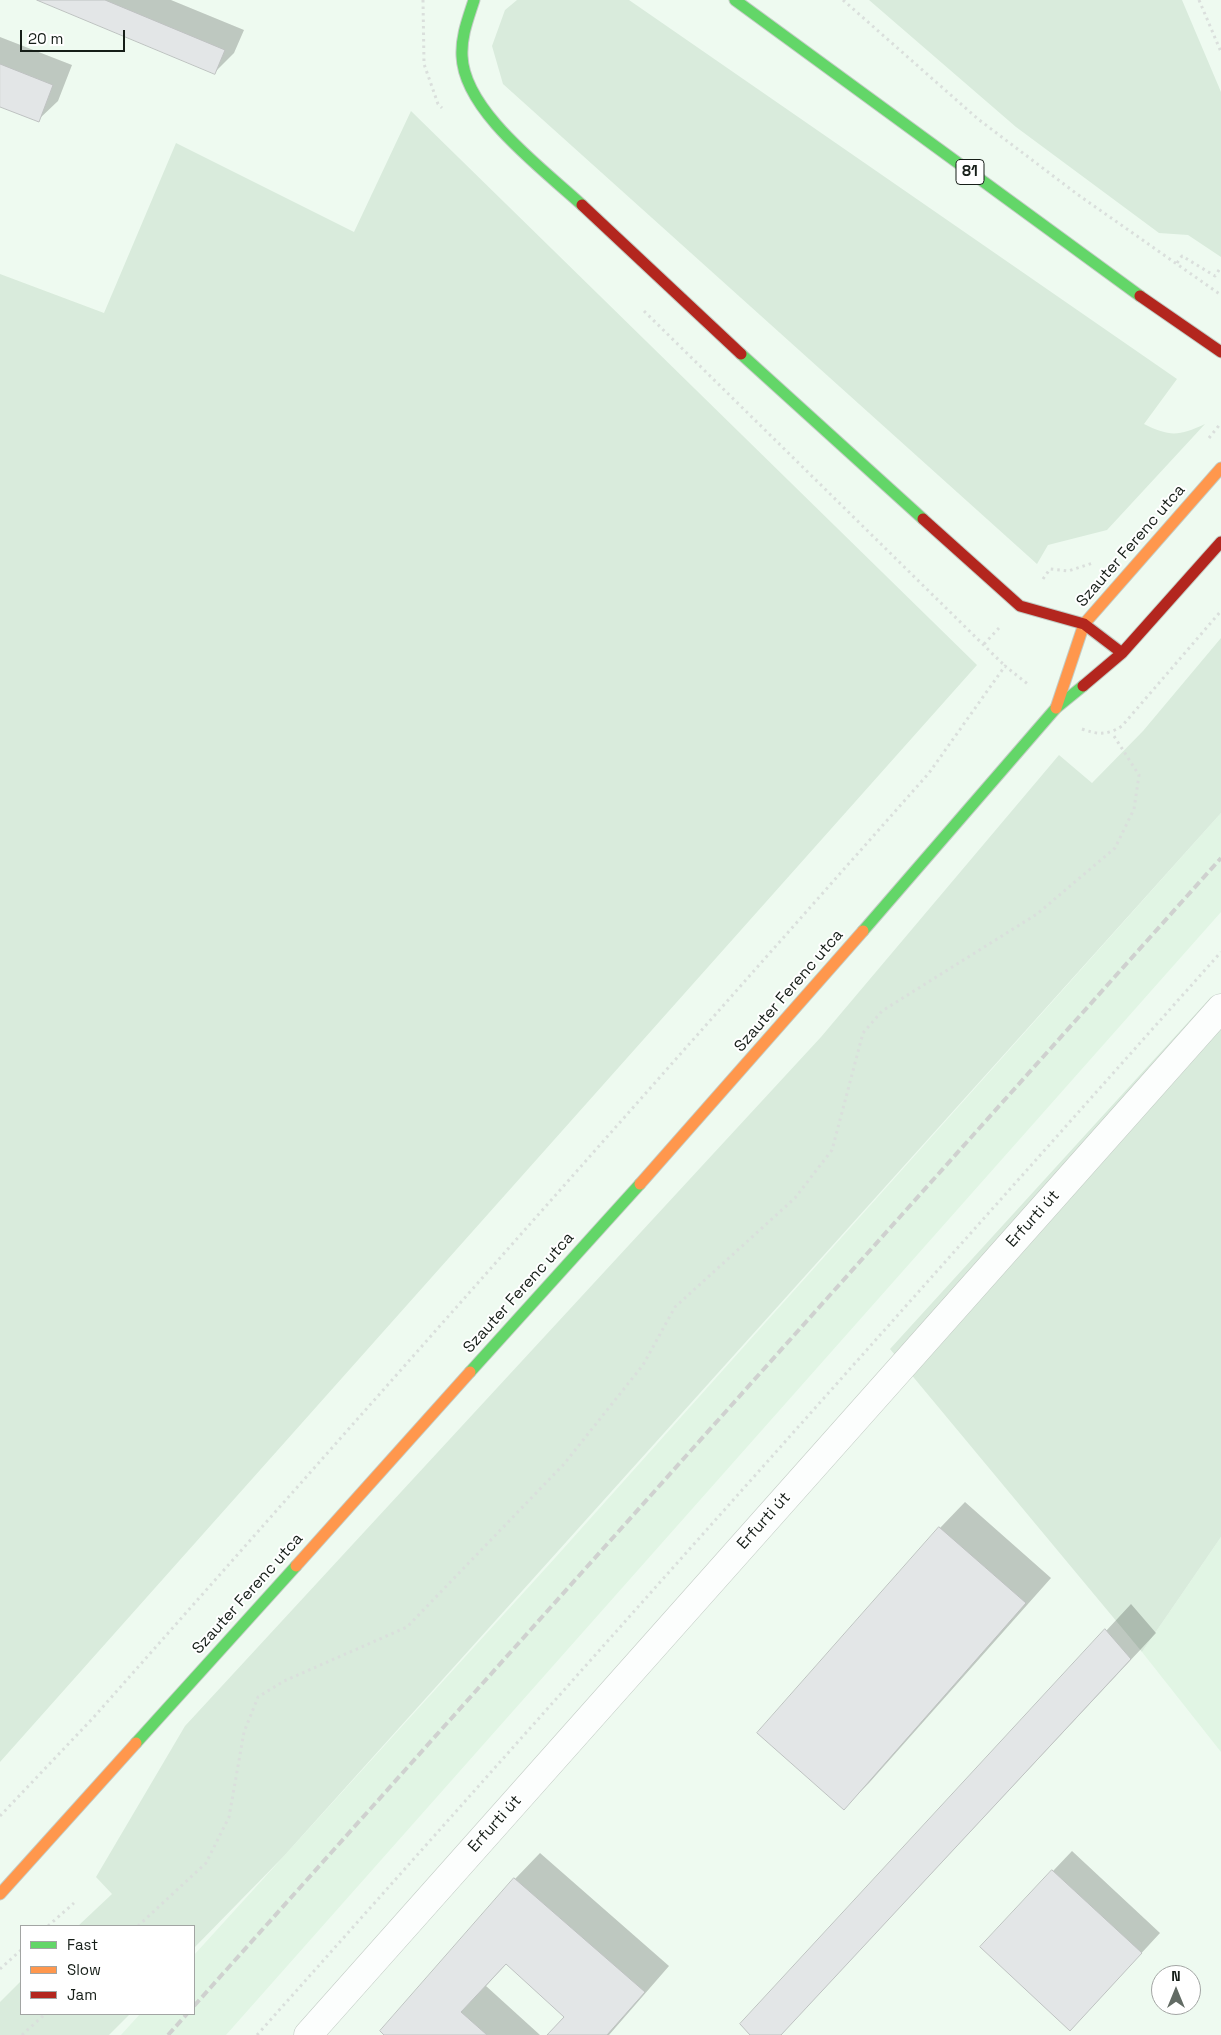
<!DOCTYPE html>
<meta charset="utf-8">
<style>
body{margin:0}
#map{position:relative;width:1221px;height:2035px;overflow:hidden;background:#eefaf0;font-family:"Space Grotesk",sans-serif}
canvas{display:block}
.legend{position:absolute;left:20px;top:1925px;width:175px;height:90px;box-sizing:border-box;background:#fff;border:1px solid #a2a5a3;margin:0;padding:6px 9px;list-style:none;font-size:15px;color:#161e18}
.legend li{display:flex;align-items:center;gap:10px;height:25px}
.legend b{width:25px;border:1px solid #a2a5a3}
.north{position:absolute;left:1151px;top:1965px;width:50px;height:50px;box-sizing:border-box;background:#fff;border:1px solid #a2a5a3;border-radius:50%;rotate:0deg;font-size:14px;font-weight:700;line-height:20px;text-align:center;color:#161e18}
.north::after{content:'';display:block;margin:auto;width:18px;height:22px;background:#626b64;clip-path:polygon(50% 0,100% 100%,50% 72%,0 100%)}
.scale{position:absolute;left:20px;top:30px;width:105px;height:22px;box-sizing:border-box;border:2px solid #161e18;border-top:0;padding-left:6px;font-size:15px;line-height:18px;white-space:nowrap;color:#161e18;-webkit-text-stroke:4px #fff;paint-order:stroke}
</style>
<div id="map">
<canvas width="1221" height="2035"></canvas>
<ul class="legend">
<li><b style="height:6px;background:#63d668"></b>Fast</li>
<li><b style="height:6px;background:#ff974d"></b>Slow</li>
<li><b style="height:6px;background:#b3261e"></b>Jam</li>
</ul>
<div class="north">N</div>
<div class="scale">20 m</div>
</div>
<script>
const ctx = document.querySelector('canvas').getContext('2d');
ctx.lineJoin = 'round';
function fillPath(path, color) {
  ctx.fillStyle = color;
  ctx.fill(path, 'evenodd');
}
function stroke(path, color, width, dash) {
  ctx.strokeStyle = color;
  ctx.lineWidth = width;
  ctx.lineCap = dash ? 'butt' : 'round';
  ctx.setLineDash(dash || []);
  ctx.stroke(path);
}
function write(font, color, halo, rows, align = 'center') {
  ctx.font = font + ' "Space Grotesk",sans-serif';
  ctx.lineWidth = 4;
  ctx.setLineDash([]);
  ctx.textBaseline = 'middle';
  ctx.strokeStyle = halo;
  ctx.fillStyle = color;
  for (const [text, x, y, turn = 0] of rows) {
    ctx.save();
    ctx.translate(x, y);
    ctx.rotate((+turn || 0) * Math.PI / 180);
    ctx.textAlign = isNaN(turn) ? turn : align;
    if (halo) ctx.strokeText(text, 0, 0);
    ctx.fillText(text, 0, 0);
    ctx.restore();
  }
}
fillPath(new Path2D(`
 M1221,813v99l-995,1123h-105l19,-21h54v-59l361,-397z
 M1221,1537v215l-79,-100z`), '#e1f5e4');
fillPath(new Path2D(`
 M517,0h112l548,379 -33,45c26,13 35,12 61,0l-98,106 -59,15 -11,19 -534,-480 -11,-38 13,-36z
 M869,0h313l39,92v165l-33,-22 -29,-2 -143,-106z
 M411,111l566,554 -977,1097v-1488l104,39 72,-170 178,89z
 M1221,638v175l-937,1043 -90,92v-22h-116l34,-32 -16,-17 89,-151 636,-689 238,-282 33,28 51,-52z
 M1211,997l10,8v532l-79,115 -252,-303z
 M21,1981v33h109l-21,21h-109v-33z`), '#d9ebdc');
fillPath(new Path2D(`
 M40,0h131l73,30 -10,23 -19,19z
 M0,37l72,28 -14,36 -20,19 -38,-15z
 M965,1502l86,76 -182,205 -25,25 96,-280z
 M1131,1604l25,29 -376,402h-29l-9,-11z
 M1072,1851l88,82 -71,77 -108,-63z
 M540,1853l129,113 -60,69h-61l17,-18 -58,-54 -21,23 54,49h-154l129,-156z`), '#0003');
const building = new Path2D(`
 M37,0h68l120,50 -10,24z
 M0,64l53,21 -14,37 -39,-15z
 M939,1527l87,76 -182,207 -87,-77z
 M1105,1629l26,30 -350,376h-31l-10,-11z
 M1052,1870l90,83 -72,78 -90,-84z
 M514,1878l131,114 -38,43h-60l17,-18 -58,-53 -45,48 26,23h-103l-4,-4z`);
fillPath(building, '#e3e6e7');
stroke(building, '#bec2c1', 1);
const street = new Path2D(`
 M308,2035l913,-1027`);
const fast = new Path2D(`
 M474,0c-6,19 -13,36 -12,56 2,55 81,113 120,149
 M735,0l405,296
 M741,354l182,165
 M863,931l193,-223 27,-22
 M470,1372l170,-188
 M136,1743l160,-177`);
const slow = new Path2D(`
 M1056,708l28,-84 137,-156
 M640,1184l223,-253
 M296,1566l174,-194
 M0,1894l136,-151`);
const jam = new Path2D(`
 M582,205l159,149
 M1140,296l81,56
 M923,519l97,87 64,18 38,29
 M1083,686l39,-33 99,-111`);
stroke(street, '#c3ccc5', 29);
stroke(fast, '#c3ccc5', 13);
stroke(slow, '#c3ccc5', 13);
stroke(jam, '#c3ccc5', 13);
stroke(new Path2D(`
 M423,0l1,64 14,40 4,4
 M843,0l135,119 99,75 144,101
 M1199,0l22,52
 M1177,263l5,-7 33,20 6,-9
 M644,311l361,355
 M1209,438l12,-15
 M1043,579l7,-10 18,2 25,-8
 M984,644l15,-16
 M1082,729c16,6 26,6 40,-3l99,-115
 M0,1816l93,-98 836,-945 76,-107 24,19
 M48,1926l26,-23
 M138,1926l68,-63 23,-46 15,-85 14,-35 26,-16 123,-54 157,-163 79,-99 32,-58 120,-109 37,-48 31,-117 19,-22 155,-97 78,-66 19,-39 5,-34 -27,-42
 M0,1969l21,-19
 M22,2035l23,-21
 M257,2035l964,-1083`), '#dadfdc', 3, [2.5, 4]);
stroke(street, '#fcfefd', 28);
stroke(fast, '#63d668', 11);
stroke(slow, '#ff974d', 11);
stroke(jam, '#b3261e', 11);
stroke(new Path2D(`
 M194,2006l1027,-1148
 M168,2035l19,-21`), '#cfd1cf', 4, [8, 4]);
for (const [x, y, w] of [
 [970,172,28]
]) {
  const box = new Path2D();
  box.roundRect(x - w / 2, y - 12.5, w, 25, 4);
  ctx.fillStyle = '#fff';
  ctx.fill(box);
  stroke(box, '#161e18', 1);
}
write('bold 15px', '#161e18', null, [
 ["81",970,172]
]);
write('16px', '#161e18', '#fff', [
 ["Szauter Ferenc utca",1131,546,-49],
 ["Szauter Ferenc utca",789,991,-49],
 ["Erfurti út",1033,1219,-48],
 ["Szauter Ferenc utca",519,1293,-48],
 ["Erfurti út",764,1521,-48],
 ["Szauter Ferenc utca",248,1594,-48],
 ["Erfurti út",495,1824,-48]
]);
</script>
